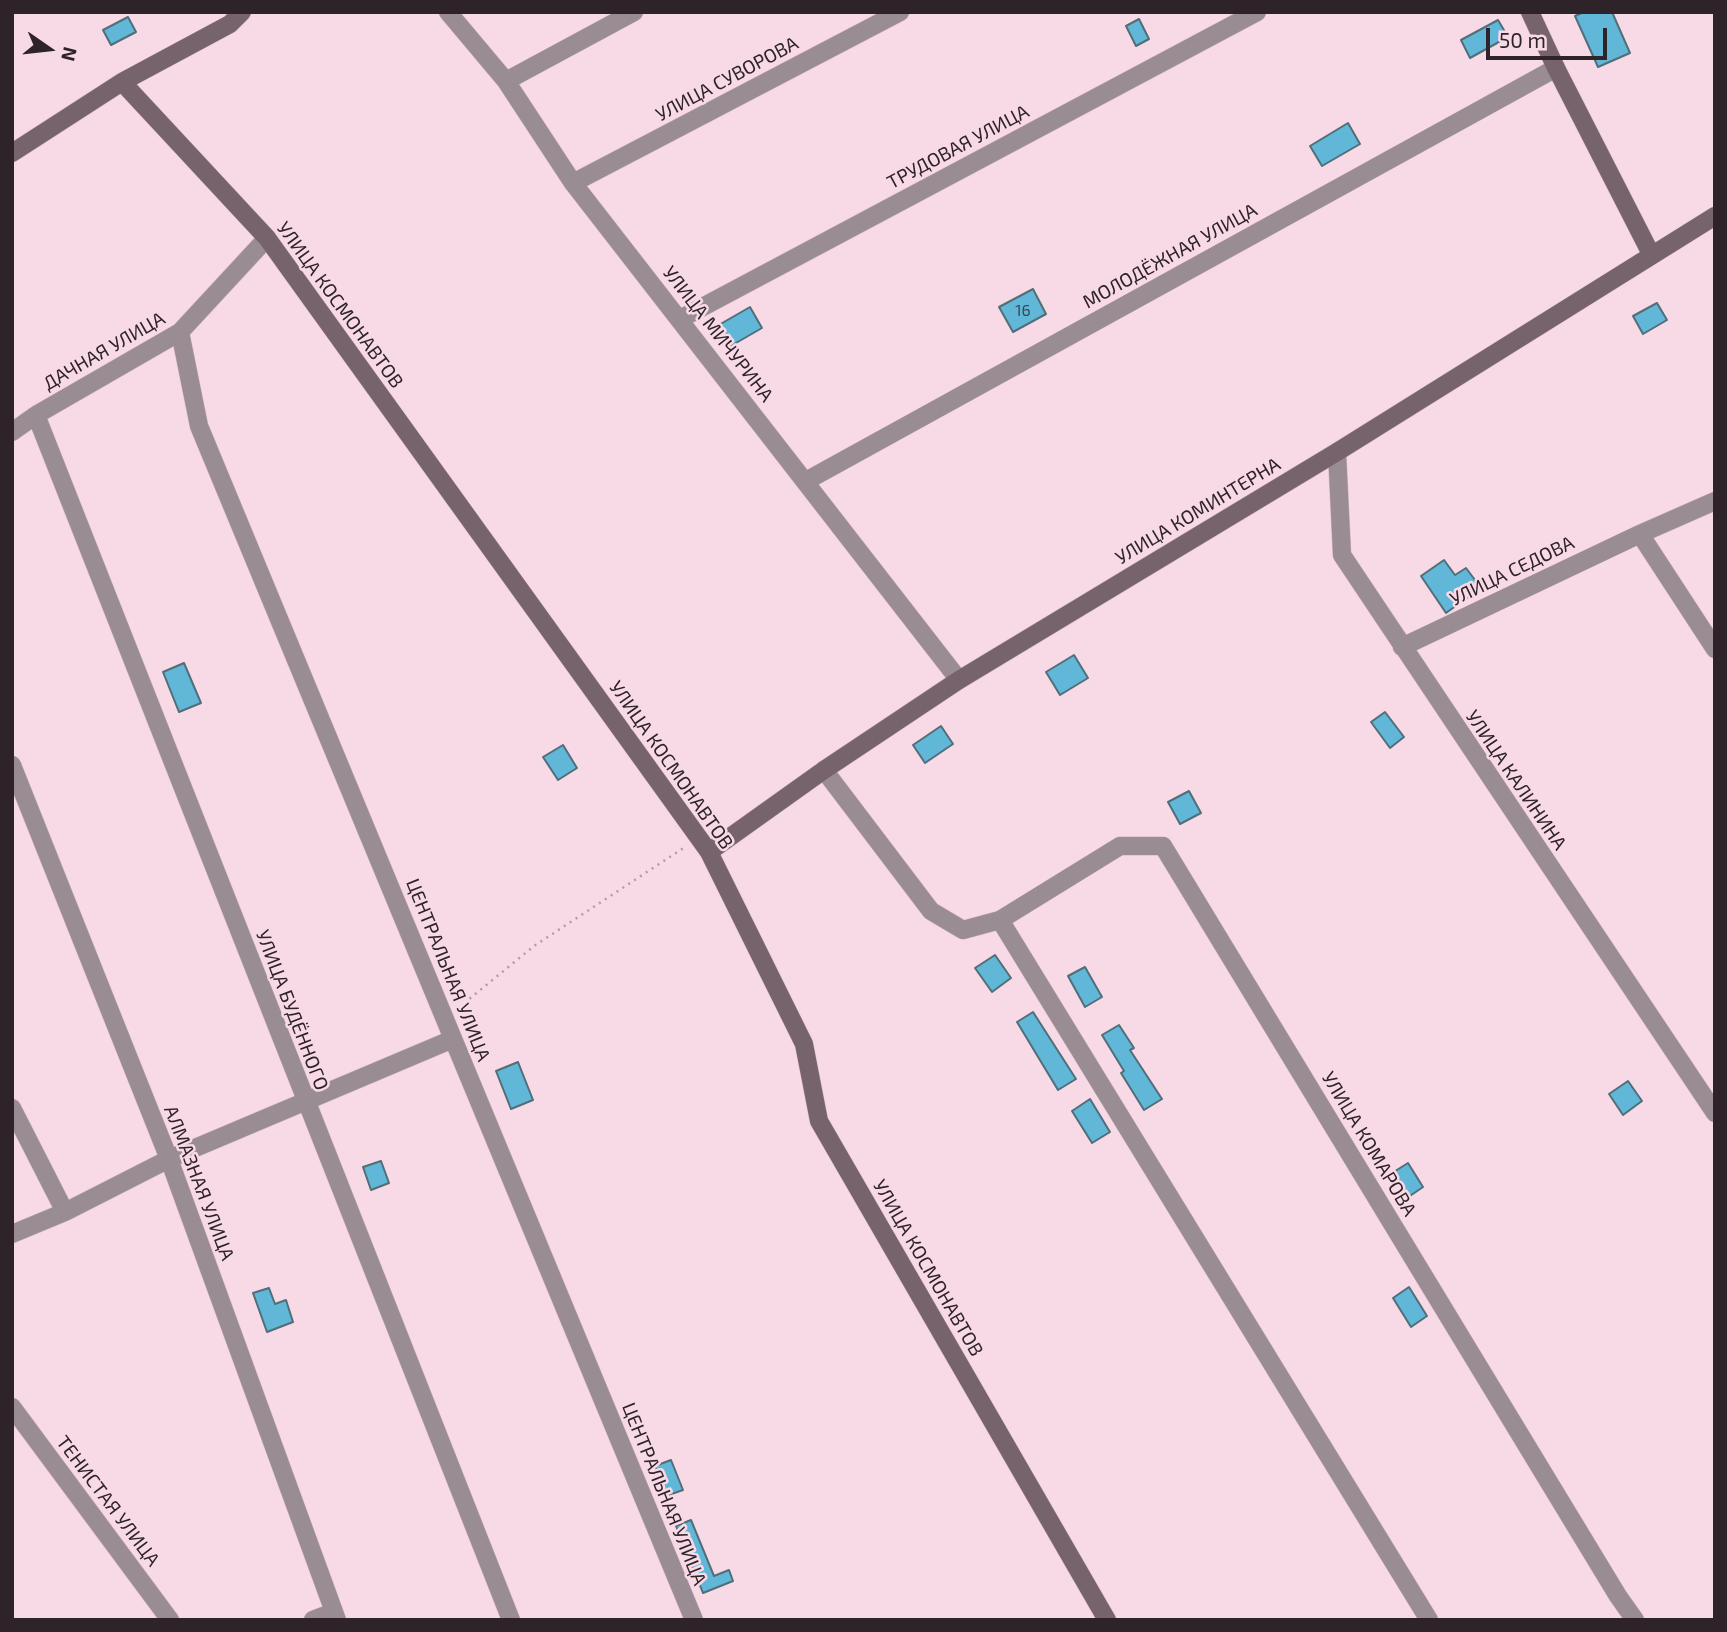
<!DOCTYPE html>
<meta charset="utf-8">
<style>
body{margin:0}
#map{position:relative;width:1727px;height:1632px;overflow:hidden;background:#f8d9e6;font-family:"Exo 2",sans-serif}
canvas{display:block}
.frame{position:absolute;inset:0;border:14px solid #2e2328;pointer-events:none}
.north{position:absolute;left:14px;top:14px;width:70px;height:70px;-webkit-text-stroke:5px #f8d9e6;paint-order:stroke;rotate:104deg;font-size:19px;font-weight:700;line-height:28px;text-align:center;color:#2e2328}
.north::after{content:'';display:block;margin:auto;width:24px;height:32px;background:#2e2328;clip-path:polygon(50% 0,100% 100%,50% 72%,0 100%)}
.scale{position:absolute;left:1486px;top:28px;width:121px;height:32px;box-sizing:border-box;border:4px solid #2e2328;border-top:0;padding-left:9px;font-size:21px;line-height:24px;white-space:nowrap;color:#2e2328;-webkit-text-stroke:5px #f8d9e6;paint-order:stroke}
</style>
<div id="map">
<canvas width="1727" height="1632"></canvas>
<div class="frame"></div>
<div class="north">N</div>
<div class="scale">50 m</div>
</div>
<script>
const ctx = document.querySelector('canvas').getContext('2d');
ctx.lineJoin = 'round';
function fillPath(path, color) {
  ctx.fillStyle = color;
  ctx.fill(path, 'evenodd');
}
function stroke(path, color, width, dash) {
  ctx.strokeStyle = color;
  ctx.lineWidth = width;
  ctx.lineCap = dash ? 'butt' : 'round';
  ctx.setLineDash(dash || []);
  ctx.stroke(path);
}
function write(font, color, halo, rows, align = 'center') {
  ctx.font = font + ' "Exo 2",sans-serif';
  ctx.lineWidth = 5;
  ctx.setLineDash([]);
  ctx.textBaseline = 'middle';
  ctx.strokeStyle = halo;
  ctx.fillStyle = color;
  for (const [text, x, y, turn = 0] of rows) {
    ctx.save();
    ctx.translate(x, y);
    ctx.rotate((+turn || 0) * Math.PI / 180);
    ctx.textAlign = isNaN(turn) ? turn : align;
    if (halo) ctx.strokeText(text, 0, 0);
    ctx.fillText(text, 0, 0);
    ctx.restore();
  }
}
const building = new Path2D(`
 M1584,12h28l18,41 -32,14 -23,-51z
 M128,17l8,15 -25,13 -8,-15z
 M1139,19l10,20 -13,7 -10,-20z
 M1498,20l10,17 -38,21 -9,-18z
 M1348,123l12,21 -38,22 -12,-20z
 M1033,289l13,25 -33,18 -14,-25z
 M1657,303l10,17 -24,14 -10,-18z
 M750,307l12,21 -33,19 -12,-21z
 M1444,560l11,15 11,-7 15,20 -35,25 -25,-37z
 M1074,655l14,23 -28,17 -14,-23z
 M184,663l17,40 -22,9 -16,-40z
 M1385,712l19,25 -14,11 -19,-26z
 M941,726l12,18 -28,19 -12,-18z
 M563,745l14,23 -19,12 -15,-23z
 M1189,791l12,22 -21,11 -12,-22z
 M995,955l16,23 -19,14 -17,-24z
 M1085,967l17,30 -17,10 -17,-31z
 M1033,1012l43,67 -18,11 -41,-68z
 M1119,1025l15,23 -4,2 32,49 -18,11 -23,-37 3,-2 -22,-36z
 M518,1062l15,38 -22,9 -15,-38z
 M1628,1081l14,20 -19,14 -14,-21z
 M1090,1099l20,33 -18,11 -20,-32z
 M381,1161l8,22 -18,7 -8,-23z
 M1408,1163l15,24 -16,11 -15,-25z
 M1409,1287l18,29 -16,11 -18,-29z
 M269,1288l6,16 11,-4 7,22 -26,10 -14,-39z
 M671,1460l12,30 -17,6 -11,-30z
 M691,1520l23,56 15,-6 4,11 -30,12 -27,-67z`);
fillPath(building, '#60b7d7');
stroke(building, '#516e79', 2);
const street = new Path2D(`
 M448,12l58,69 67,102 386,497
 M506,81l128,-69
 M573,183l327,-171
 M680,319l577,-307
 M180,332l19,94 495,1194
 M36,415l475,1205
 M12,432l24,-17 144,-83 87,-94
 M1337,452l5,103 373,558
 M806,481l750,-413
 M1640,534l75,115
 M1402,647l238,-113 75,-33
 M12,765l157,394 168,461
 M824,770l107,141 32,19 37,-10 120,-74h43l455,750 17,24
 M1000,920l429,700
 M12,1108l53,104
 M12,1234l53,-22 104,-53 284,-120
 M12,1407l158,213
 M313,1620l21,-8`);
const secondary = new Path2D(`
 M1530,12l26,56 95,186
 M122,82l145,156 442,614 95,192 15,77 288,499
 M12,153l110,-71 108,-58 12,-12
 M709,852l115,-82 135,-90 378,-228 378,-236`);
stroke(street, '#d4b8c4', 19);
stroke(secondary, '#d4b8c4', 19);
stroke(new Path2D(`
 M462,1018l6,-18 66,-54 151,-99`), '#b39ba5', 2.5, [2, 5]);
stroke(street, '#998c92', 18);
stroke(secondary, '#76636b', 18);
write('16px', '#3a4854', null, [
 ["16",1023,311]
]);
write('19px', '#2e2328', '#f8d9e6', [
 ["УЛИЦА СУВОРОВА",727,79,-28],
 ["ТРУДОВАЯ УЛИЦА",958,147,-28],
 ["МОЛОДЁЖНАЯ УЛИЦА",1170,256,-29],
 ["УЛИЦА КОСМОНАВТОВ",340,305,54],
 ["УЛИЦА МИЧУРИНА",718,334,52],
 ["ДАЧНАЯ УЛИЦА",104,351,-30],
 ["УЛИЦА КОМИНТЕРНА",1198,511,-31],
 ["УЛИЦА СЕДОВА",1512,571,-26],
 ["УЛИЦА КОСМОНАВТОВ",671,765,55],
 ["УЛИЦА КАЛИНИНА",1516,780,56],
 ["ЦЕНТРАЛЬНАЯ УЛИЦА",448,970,68],
 ["УЛИЦА БУДЁННОГО",292,1010,69],
 ["УЛИЦА КОМАРОВА",1369,1144,59],
 ["АЛМАЗНАЯ УЛИЦА",199,1183,69],
 ["УЛИЦА КОСМОНАВТОВ",928,1268,60],
 ["ЦЕНТРАЛЬНАЯ УЛИЦА",664,1494,68],
 ["ТЕНИСТАЯ УЛИЦА",108,1501,53]
]);
</script>
